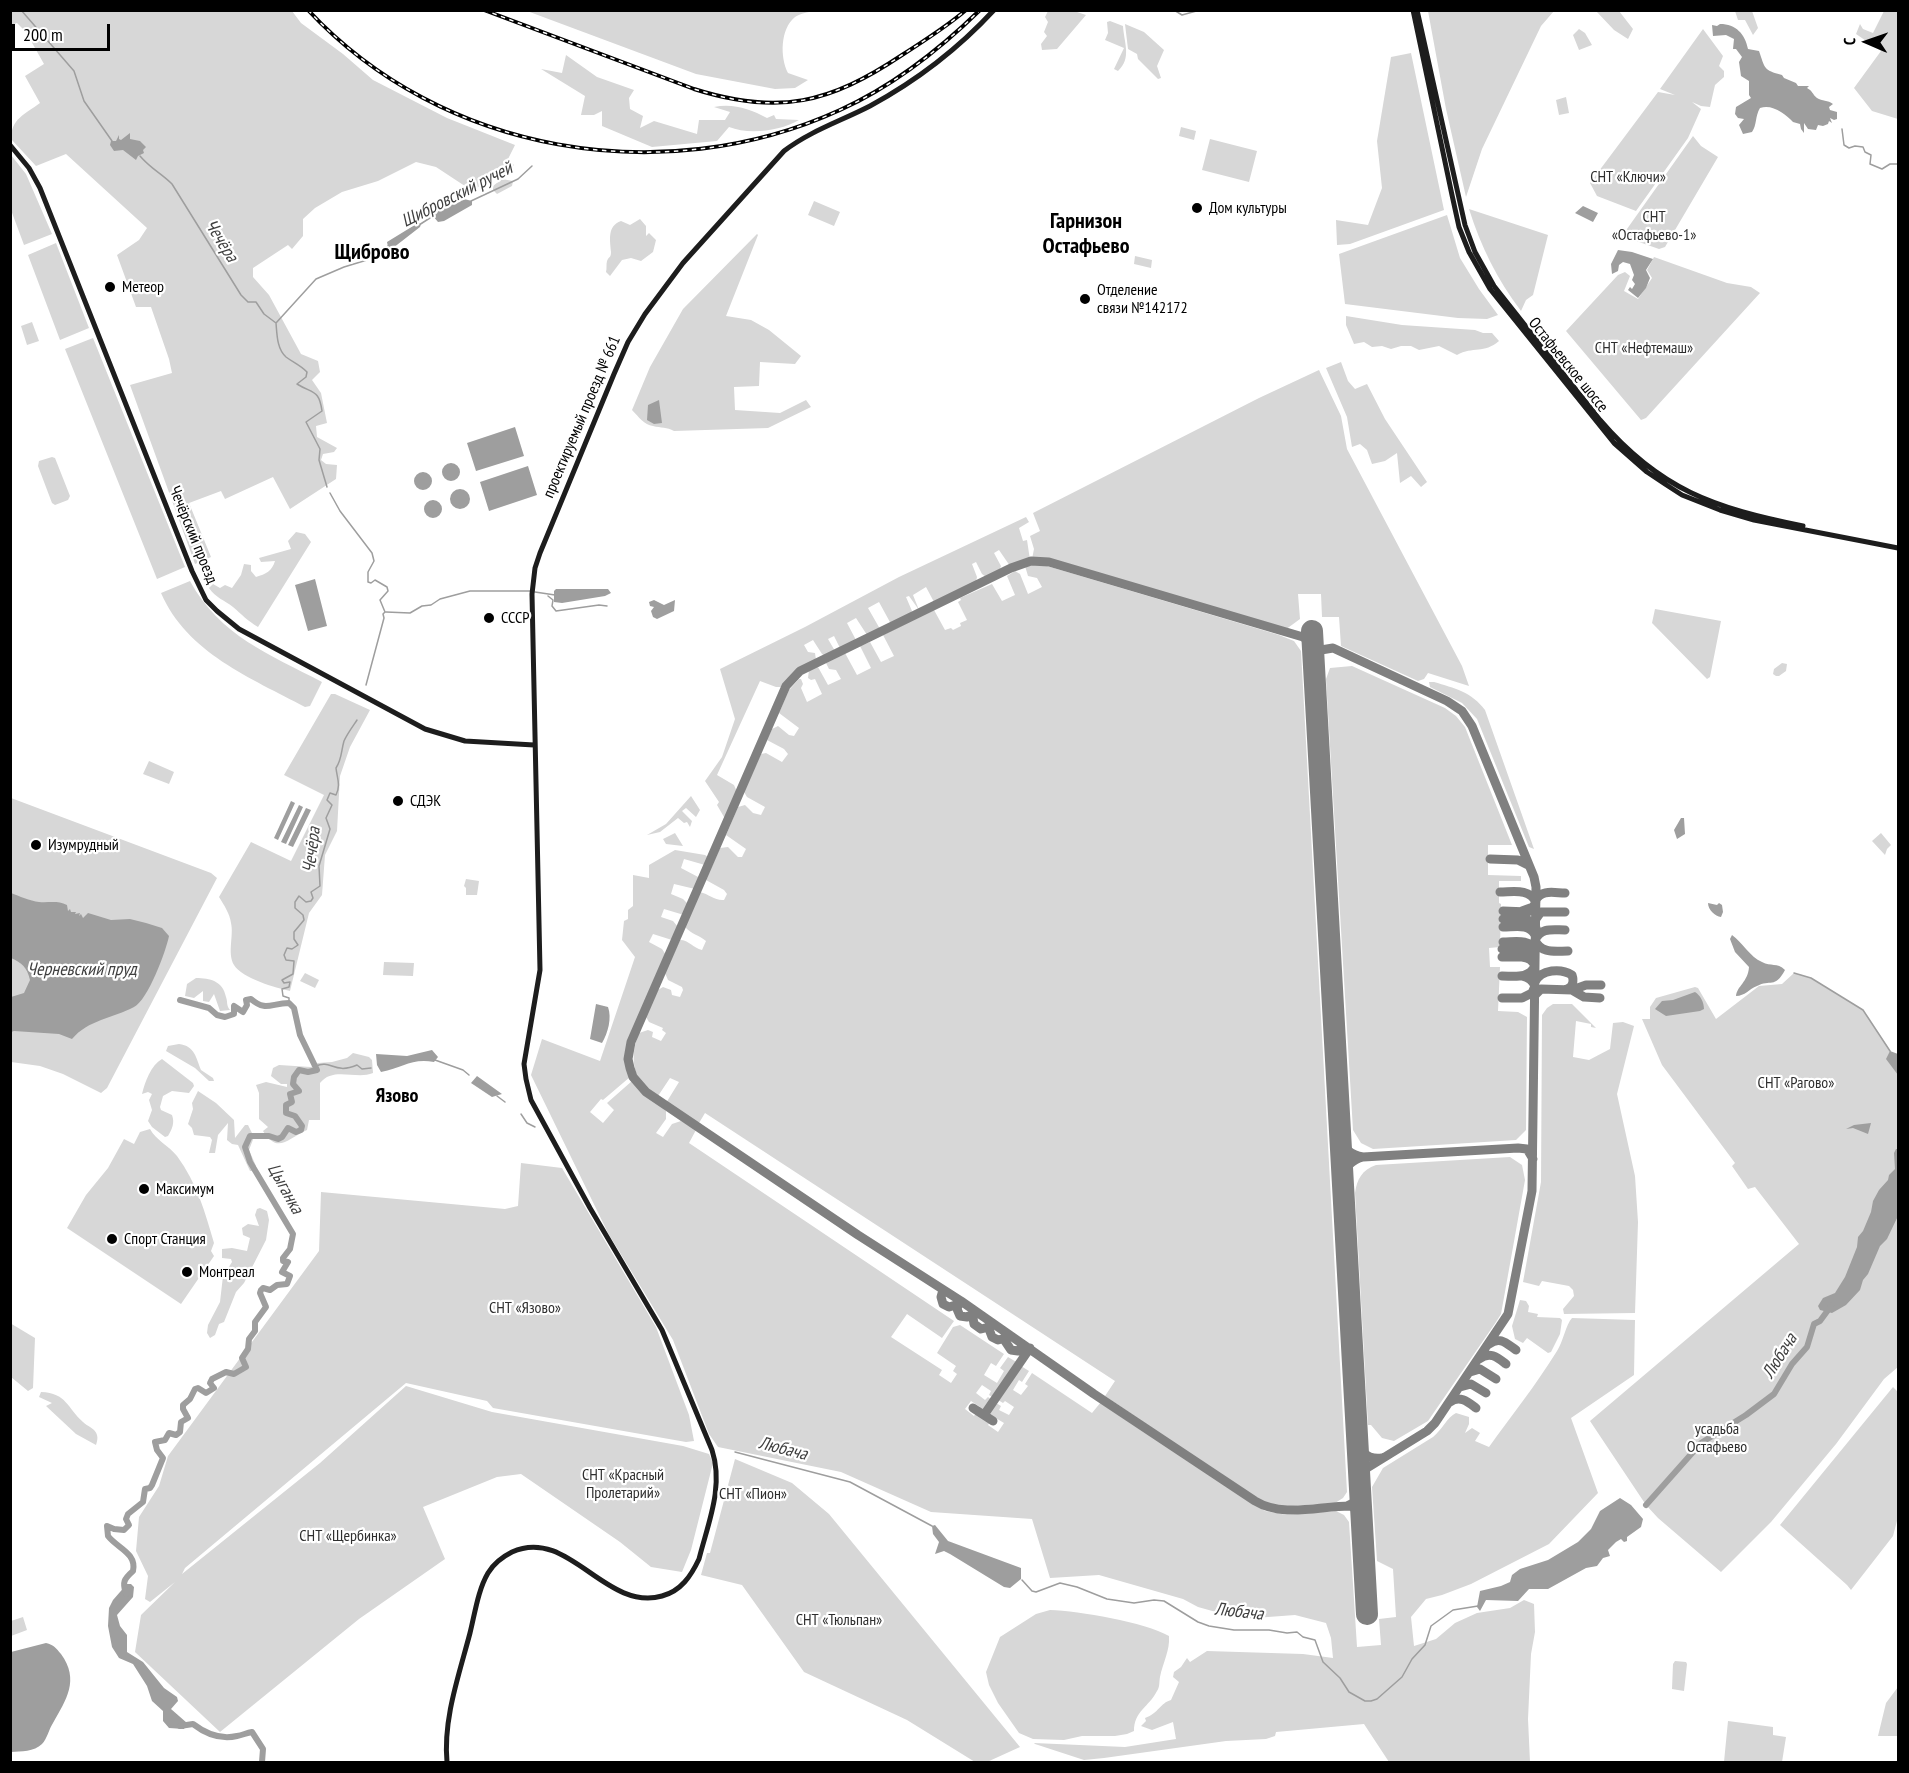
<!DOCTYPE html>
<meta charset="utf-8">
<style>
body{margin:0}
#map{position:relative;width:1909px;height:1773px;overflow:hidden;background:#fff;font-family:"PT Sans Narrow",sans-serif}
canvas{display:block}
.frame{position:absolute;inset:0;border:12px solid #000;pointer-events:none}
.north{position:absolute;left:1837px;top:12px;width:60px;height:60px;-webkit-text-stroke:4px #fff;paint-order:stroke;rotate:272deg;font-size:16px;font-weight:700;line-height:24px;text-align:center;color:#000}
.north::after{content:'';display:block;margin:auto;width:21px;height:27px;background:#000;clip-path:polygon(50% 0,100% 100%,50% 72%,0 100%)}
.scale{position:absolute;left:12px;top:24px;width:98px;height:27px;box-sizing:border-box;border:3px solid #000;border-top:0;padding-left:8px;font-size:18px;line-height:21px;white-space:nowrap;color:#000;-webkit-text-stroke:4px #fff;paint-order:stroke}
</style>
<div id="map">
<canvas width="1909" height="1773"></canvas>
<div class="frame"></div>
<div class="north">С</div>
<div class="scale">200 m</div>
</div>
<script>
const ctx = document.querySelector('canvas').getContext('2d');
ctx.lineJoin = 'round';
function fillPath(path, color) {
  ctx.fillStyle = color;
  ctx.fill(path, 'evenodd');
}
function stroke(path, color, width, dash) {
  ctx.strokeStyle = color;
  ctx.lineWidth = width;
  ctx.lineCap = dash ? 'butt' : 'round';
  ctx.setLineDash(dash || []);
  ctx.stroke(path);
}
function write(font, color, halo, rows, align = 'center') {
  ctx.font = font + ' "PT Sans Narrow",sans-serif';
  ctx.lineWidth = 4.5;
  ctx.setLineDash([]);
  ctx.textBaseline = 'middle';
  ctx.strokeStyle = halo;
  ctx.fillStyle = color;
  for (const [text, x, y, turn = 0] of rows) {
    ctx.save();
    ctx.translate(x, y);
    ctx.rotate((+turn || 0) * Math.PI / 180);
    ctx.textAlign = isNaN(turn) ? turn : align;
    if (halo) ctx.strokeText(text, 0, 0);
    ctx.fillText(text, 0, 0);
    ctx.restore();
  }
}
fillPath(new Path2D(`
 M11,11h281l9,12 42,31 30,26 74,38 68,27 -7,14 6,6 -12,14 11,2 -1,5 -15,8 -4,-4v-4l9,-7 -16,-1 -12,14 -38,-25 -20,-5 -38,19 -36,11 -27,16 -12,11v17l-11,13 -4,-4 -35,23v9l16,18 32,59 17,7 2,11 -8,8 9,13 6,30 -11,3 1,11 20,11 -3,4 -11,2 -2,6 5,4 11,1 -1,14 -46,30 -17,-32 -48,22 -4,-8 -32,12 22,54 -16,7 -65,-179 42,-12 -3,-14 -18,-52h-15l-19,-52 22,-15 8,-12 -81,-74 -30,12 -25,-27c0,-20 14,-25 29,-36l-15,-27 19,-12 -18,-32 -9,-9 -6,2z
 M527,11h287c-6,1 -15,3 -19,6 -15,12 -15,41 -7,56l20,7 -13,8 -20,1 -79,-15z
 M1048,11h26l12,4 -29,34 -15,1 -1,-6 6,-8 -3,-4 4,-10 -3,-5z
 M1428,11h126l-13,15 -59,123 -16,48 -20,-88z
 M1596,11h23l14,18 -5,10 -14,-9z
 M1735,11h17l6,17 -5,7 -8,-15h-7z
 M1884,11h14v108l-26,-8 -18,-23 27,-37 -25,-17 4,-10 3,5 10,4z
 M1110,21l13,5c1,17 9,32 -5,45l-4,-2 10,-21 -19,-8 3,-7 -1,-11z
 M1125,24l19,8 20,18 -7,16 4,12 -3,1 -20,-20 -1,-5 -9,-5z
 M1579,29l6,4 7,12 -13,5 -6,-15z
 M1703,29l20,27 -4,10 5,5v6l-9,8 -5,22 -9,-1 -9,-4 9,7 -13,29 -52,73 -39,-15 -7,-13 68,-91 17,3 -15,-6z
 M1411,53l33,157 -94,34 -13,1 -1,-25 32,5 14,-37 -5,-47 14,-84z
 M566,55l31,22 37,13 -5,8 1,11 13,7 -3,12 14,-7 43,13 2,-14h26l5,-8 -16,-5c19,-4 36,2 53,11l7,-3 2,4 23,1c-19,11 -50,15 -70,7l-12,14 -65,6 -50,-21v-15l-8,4h-13l4,-19 -44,-27 21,4z
 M1566,97l3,16 -10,2 -3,-15z
 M1181,127l15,4 -2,9 -15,-4z
 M1693,136l8,10 17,11 -53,90 -6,2 -37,-13z
 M1210,139l47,12 -8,31 -47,-12z
 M11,155l15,19 26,60 -28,11 -13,-35z
 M814,201l26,11 -6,14 -26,-11z
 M1469,209l79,26 -15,60 -7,5 -5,11c-24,-32 -40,-64 -52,-102z
 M1447,215l13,43 19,31 19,26 -11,4 -29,-1 -113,-14 -6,-50z
 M640,219l6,7v10l3,-3 7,7 -3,12 -12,9 -10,-3 -9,2 -12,16 -4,-4c1,-4 0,-7 1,-11 2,-5 4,-3 4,-9 -1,-12 -4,-26 10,-31l9,4z
 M757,234l1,1 -32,81 25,4 18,10 32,26 -6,8 -35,-2 -1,24 -25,1 1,23 45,3 26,-13 5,7 -43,21 -94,3c-7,-4 -13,-3 -21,-5 -9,-1 -14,-9 -21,-16l18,-43 33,-58z
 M56,243l33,85 -29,12 -32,-85z
 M1135,256l17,4 -1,8 -17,-4z
 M1654,257l73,26 24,4 9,6 -114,125 -5,2 -75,-89 52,-56 7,-3 5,4 -6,15 14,8 14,-21 -5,-8z
 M1346,316l56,9 73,5 8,3h9l7,8c-15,13 -26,5 -42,14l-18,-9 -20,4 -8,-4h-10l-10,3 -9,-3 -10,1 -8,-5 -10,2 -8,-19z
 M32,322l7,19 -12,4 -6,-19z
 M93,338l92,229 -28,12 -92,-230z
 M1341,362l7,19 7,8 12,-5 18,35 42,63 -6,5 -10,-11 -11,7 -3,-30 -12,8 -13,3 -5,-14 -7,-6 -8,3 -5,-30 -21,-49z
 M1319,370l22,46 6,33 115,217 7,20 -41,-13 -4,6 -6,2 -77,-35 -2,-29h-17l-1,-23h-23l2,25 -15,11 -224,-67 -29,-4 2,-10 -4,-13 10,-5 -7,-18 226,-115z
 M52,457l3,1 15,38 -2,4 -13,5 -3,-2 -14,-37 1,-5z
 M1026,517l3,5 -10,6 4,13 4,-1 3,20 -20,6 -11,-16 -5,3 7,13 -1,3 -14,8 -4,-3 -6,-12 -4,2 5,13 -1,5 -42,20 -8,-15 -13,8 6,15 -10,-14 -3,1 6,14 -2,3 -19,10 -12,-22 -11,6 12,21 -13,6 -11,-17 -9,5 9,17 -16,8 -6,-12 -6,3 7,12 -10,5 -3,-2 -9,-14 -9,5 4,7 7,1 1,7 -19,11 -15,16h-6l-16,-6 -43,94 17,10 3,7 -11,25h-2l-7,-12 2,-3 -14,-21 17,-24 13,-38 -15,-50 85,-42 94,-50z
 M296,532l9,2 6,8 -53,85c-10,-6 -17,-13 -25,-20 -9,-7 -17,-9 -24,-19l4,-4 7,4 5,-3 7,3 9,-13 3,-11 7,1v6l5,6c10,-3 16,-6 19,-16l-14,1 -2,-4 32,-9 -3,-8z
 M1035,565l12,1 232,69 15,6 7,10 46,841 -4,6 -8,5 -59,4 -8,-3 -17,-9 -146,-99 10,-15 -410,-268 -6,10 -33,-20 13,-21 -9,-4 -12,18c-26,-11 -29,-40 -19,-63l9,-3 5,2 -1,5 9,4 5,-8 -4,-3 1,-2 -14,-6 -3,-5 12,-27 5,-3 8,3 1,5 8,2 3,-7 -1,-3 -14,-7 -3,-7 15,-33c9,0 13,8 22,10l4,-9c-7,-6 -15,-7 -21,-14l15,-35c9,2 15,9 24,8l3,-6 -3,-4 -18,-10 14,-32 8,-1 10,10h4l4,-8 -20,-14 12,-28 7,-2 8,8 8,2 4,-8 -18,-10 -3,-5 17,-38 5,-1 16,9 6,-8 -4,-5 -17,-9 5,-11 6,-3 11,9 5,1 5,-8 -20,-15 10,-23 10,-11h2l2,5 -2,4 6,14 15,-8 -7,-15 -4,1 -3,-2 1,-8 9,-3 10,18 13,-6 -5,-9 -7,-1 -3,-6 19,-10 12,22 14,-7 -11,-22 10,-4 11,20 13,-6 -11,-21 51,-25 11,20 6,-2 2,2 8,-4 -1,-3 7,-3 -9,-18 3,-2 -1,-2 32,-14 10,17 13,-6 -8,-19 8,-5 5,3 8,20 14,-7 -5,-9 -9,-2 -3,-10z
 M190,581c30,55 79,73 132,101l-12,24 -5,1c-54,-29 -118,-54 -144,-114z
 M1655,609l66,12 -11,56 -3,2 -55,-56z
 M1782,663l5,1 -1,7 -7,5h-3l-3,-2 1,-5z
 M1352,666l93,42 11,8 9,11 47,118h-24v30l33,1v5h-22v22l2,1 -1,43 -11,1 1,19h10l-2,44 20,1 9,5 -1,113 -10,10 -143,9 -12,-6 -8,-13 -27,-451 4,-11z
 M1429,682h5c20,6 38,10 51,28l49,139 -5,-2 -52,-128 -15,-16 -32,-16z
 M331,694h4l35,16 -20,37 -10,29 -3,55 -12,24 -3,40 -13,18 -19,78c-14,-3 -48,-13 -56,-26 -7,-12 0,-29 -3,-42 -1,-9 -7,-18 -12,-26l32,-55 40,19 33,-66 -40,-20z
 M149,761l25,11 -5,12 -26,-10z
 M691,796l9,14 -4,7 -10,-9 -4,3 10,10 -2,6 -3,-5 -3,1 -6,-5 -18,14 -13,3 19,-11z
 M11,798l200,75 6,5 -110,210 -6,5 -38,-19 -23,-8 -29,-4z
 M675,833l8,13 -17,-2 -3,-5z
 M1881,833l10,12 -4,4 -2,6 -13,-14z
 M675,850l30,5 3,2 -3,8 -21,-6 -3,9 19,10 -5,11 -21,-5 -3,10 12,5 5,5 -4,11 -20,-6 -3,8 12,4 5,6 -6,13 -19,-6 -4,8 13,7 4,6 -40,93 4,29 -27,23 -2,-1 -11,13 13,11 11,-13 -7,-7 25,-22 34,30v8l-10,14 7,4 9,-13 9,-3 15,9 -7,13 265,178 -12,17 -35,-24 -16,23 51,33 -3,5 12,8 6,-9 -4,-3 3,-5 -19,-13 16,-26 7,-2 44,29 -8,12 -5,-3 -7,12 13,8 7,-12 -4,-3 8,-11 10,6 -24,35 -5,-3 2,-4 -9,-6 -6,8 9,7 3,-3 4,3 -9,13 -5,-3 2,-3 -9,-6 -6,8 9,7 2,-3 14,9 -2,3 10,7 6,-9 -10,-6 -2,2 -5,-3 9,-13 5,3 -2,4 10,5 5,-8 -9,-6 -2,2 -5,-3 23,-34 8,5 -7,11 -3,-2 -6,10 8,5 7,-9 -3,-2 7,-11 60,40 9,-11 164,109 22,4 49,-4 8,4 5,7 8,125 24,-2 -2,-26 17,-2 -3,-48 -16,-8 -5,-74 11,-19 50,-31c9,-7 14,-20 23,-24l13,4v7l-4,9 7,-5 8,5 -5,8 14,6c23,-32 47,-62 68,-96 6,-9 9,-27 15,-33l63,2 -1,55 -63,43 27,75 -49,51 -78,40 -29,11 -16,4 -15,18 3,29 22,-7 19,-16 22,-10 33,-5 14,-8 10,4 1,28 -4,22 -3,65 2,43h-141l-25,-38 -88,8 -1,4 -9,3 -40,2 -122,17 -20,2 -49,-16 -1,-1 91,4 51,-8 -3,-17 -21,8 -11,-4 5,-5 -1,-3c14,-5 15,-15 26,-18l8,-18 -6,-5 1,-5 7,-5 6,-9 3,4 17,-11 96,3 30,4 -2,-20 -5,-15 -31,-8 -54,4 -43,-12 -15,-8 -84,-24 -49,3 -18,-59 -101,-7 -90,-40 -123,-25 -9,-13 -36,-94 -65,-107 -77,-158 11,-36 58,22 35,-104 -13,-17 2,-19 4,-2v-9l5,-4v-31l16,3v-13z
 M466,879l13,2 -2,14h-11v-7l-2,-2z
 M384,962l30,1 -1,13 -30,-1z
 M305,973l14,7 -4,8 -15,-7z
 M1794,973l17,5 52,32 35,52v305l-14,12 -48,65 -65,78 -50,50 -63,-54 -12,-13 -56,-84 209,-177 -44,-57 -7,2 -16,-23 3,-3 -73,-98 -20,-46h8v-12l6,-9 39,-11 3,1 18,31 43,-33 23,-2z
 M196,978c14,0 27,3 30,19 2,6 0,8 4,13l-10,1 -6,-17 -5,8 -6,-1v-10l-9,7 -9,-2 2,-12z
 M1553,1004h19l24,24 -5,-1v-3l-15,-3 -3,36 16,3 21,-11 3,-26 10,-1 11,4 -17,68 18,82 3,46 -3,91 -71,1 -1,-5 11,-13 -1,-6 -4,-4 -27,-5 -3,5 -16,-4 18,-100 1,-167 5,-7z
 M179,1044c16,2 17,14 22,26l12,8 1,3h-5l-14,-13 -29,-17 2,-5z
 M353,1053l16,4 3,3 1,13c-17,7 -40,-7 -53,10v37h-11l-2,10c-19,8 -29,25 -44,1l5,-4 -9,-8v-26l-3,-8 10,-3 21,5v-3h-6l-10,-8 2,-8 6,-3 32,2 7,-4 14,-1 15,-4z
 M162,1059l31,24 1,3 -5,7 -17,-2 -9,5 -3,11 1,3 11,5c3,8 0,14 -4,21l-3,1 -13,-10 -4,-6 4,-11 -3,-10 3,-6 -4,-2 -6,2c3,-12 9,-29 20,-35z
 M198,1091l18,12 18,17 1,18 10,-13h3l6,12 -5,13 7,16 -3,5h-3l-12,-26 -6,-1 -5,-4 1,-17 -10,12 -3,18h-6l3,-13 -2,-3 -16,-2 -2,-7 -4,-4 5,-15 -1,-6z
 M150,1129c6,11 19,17 27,27 20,27 28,56 37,87l-3,8 3,5 -33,48 -114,-76 19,-33 22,-27 16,-29 10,5 6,-12z
 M1510,1157l12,8 3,15 -24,134 -5,8 -68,99 -34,20 -12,-3 -11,-13h-3l-13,-232c2,-14 7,-23 21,-28z
 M521,1163l41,5 94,159 33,88 5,26 -8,1 -193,-34 -6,-7 -81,-18 -221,185 -3,6 138,-111 86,-77 86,26 191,34 26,8 4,9 -22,87 -9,22 -31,-5 -31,-25 -99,-68 -24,3 -74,30 22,52 -86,60 -139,113 -85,-80 6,-37 34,-33 -25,20 -5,-3 3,-23 -12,-25 3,-34 20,-31 9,-30 151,-205 2,-59 184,17 13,-3z
 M260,1208l7,3 2,9 -3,20 -22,43 -8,9 -12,30 -5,2 -4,11 -5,3 -3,-5 1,-8 12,-23 3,-26 9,-14 -1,-3 -9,-1v-9l10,-1 15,3 3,-13 -7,-3 -1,-7 6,-4 11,2 -4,-11 2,-6z
 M1520,1300l6,1 3,5 -1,6 10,2 -1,3 23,1 2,2 -2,14 -9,18 -3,1 -21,-15 -4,5 -8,-4 -3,-13z
 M10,1323l25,15 -2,50 -5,3 -17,-14z
 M1893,1387l5,5v125l-5,19 -42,54 -4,-5 -67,-60z
 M41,1392c26,1 26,16 42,30 4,4 13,7 14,13 1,3 0,7 -1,10l-20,-11 -30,-28 6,-3 -13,-6z
 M735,1459l57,24 37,31 191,233 -33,15h-12l-68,-42 -103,-48 -62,-87 -41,-10 6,-22h3z
 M1050,1610c29,1 95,12 119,26 1,15 -6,26 -9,41 -1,5 0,10 -3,14 -8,16 -23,20 -23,40l-7,3 -12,2h-33l-18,4 -31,-1 -14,-6 -21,-30 -9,-18 -3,-13 14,-35 36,-23z
 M23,1617l4,13 -16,6v-15z
 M1675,1661l11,1 1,2 -3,27 -12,-2 1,-25z
 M1898,1687v49h-20l8,-33z
 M1728,1721l45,6v8l13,2 -4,25h-58z`), '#d7d7d7');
fillPath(new Path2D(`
 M1720,24c16,0 25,10 28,25l11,2c6,17 4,19 23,24l2,3 12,5 2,3h11l-2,2c6,3 5,6 10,10 5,3 11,2 16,6l-4,3 1,3 7,2v7l-3,1 -4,-2 2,5 -3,-2 -1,3 -5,2 -5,-1 -2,5 -8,-1 -4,-6v10l-3,-4 -1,-5 -7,-2c-8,-8 -20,-18 -33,-14 -5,8 -3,17 -8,24l-9,2 -4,-9 5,-6 -6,-1 -3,-4 1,-7 15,-9 -2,-3v-14l-8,-5 -2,-14 3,-5 -6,-8h-3l1,-10 -8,-4 -13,1 -1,-11 5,1z
 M130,133v6l10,2 6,6 -3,3 1,3 -6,3 -2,4 -13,-10 -9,1 -4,-6 1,-4h5l3,-6v4l2,1z
 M464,199l8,2v4l-28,16 -6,1 -5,-6 3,-9z
 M1583,206l15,7 -5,9 -18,-9z
 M418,223l3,1 -1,3 -27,21 -5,-1 -1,-5z
 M1618,250l14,2 21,7 -7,11 4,8 -4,10 -8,10 -10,-8 2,-3 2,2 3,-5 -3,-4 2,-5 -4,-11 -7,-2 -4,3 -1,6 -6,3 -1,-10z
 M659,400l3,23 -8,1 -7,-4 1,-15z
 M515,427l9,29 -48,15 -9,-28z
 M442 472a9 9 0 1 1 18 0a9 9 0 1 1-18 0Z
 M528,466l9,29 -48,16 -9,-29z
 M414 481a9 9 0 1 1 18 0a9 9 0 1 1-18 0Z
 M450 499a10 10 0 1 1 20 0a10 10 0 1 1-20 0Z
 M424 509a9 9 0 1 1 18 0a9 9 0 1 1-18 0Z
 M315,579l12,47 -19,5 -13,-46z
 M556,589h52l3,4 -6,3 -43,7 -8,-1v-11z
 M654,600l10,5 11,-5 -1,11 -17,8 -4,-2 -2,-6 3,-4 -4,-1 -1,-4z
 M291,801l4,2 -17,37 -4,-2z
 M299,805l4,2 -17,37 -5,-2z
 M306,808l5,2 -18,37 -5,-2z
 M1681,818h3l1,16 -8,5 -3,-9z
 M11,893c8,3 19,8 28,9 10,1 18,-2 28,3l1,6 2,-2 1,3h5l-1,2 5,-1 -1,3 2,-2 2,4 5,-5 23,7 19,-1 16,4 16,5 7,8c-3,15 -21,64 -35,71 -21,11 -46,13 -62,32l-13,-5 -45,-3 -3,1v-35l13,-4 6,-13c-3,-13 -8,-17 -19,-22z
 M1708,903l9,2 2,-2 3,2 1,7 -2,5c-6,-1 -13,-7 -13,-14z
 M1732,935c10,7 18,22 30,27 9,5 15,0 23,8 -10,19 -15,9 -28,16 -8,3 -12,10 -21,10 1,-10 12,-14 13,-29l-14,-15 -5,-13z
 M1695,992c5,3 9,10 9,17l-4,2 -34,5 -11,-7 7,-8 11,-1z
 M596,1004l12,3c4,11 0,26 -6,36l-12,-4z
 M432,1050l6,7 -4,5c-23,-4 -31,6 -53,10l-4,-7 -1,-11 31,2z
 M1890,1051l8,3v21l-12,-16z
 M477,1076l25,18 -10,3 -21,-14z
 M1871,1123l-3,11 -15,-6 -7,1 8,-4z
 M1896,1149h2v67l-11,23 -7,7 -12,28 -5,6 -3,10 -14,15 -14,8 -12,-3 -2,-4 5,-8 12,-5 10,-16 12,-30 1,-10 5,-6 8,-19 2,-11 6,-11 9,-10 1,-5 6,-6 -1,-16z
 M1620,1498l11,7 12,14 -2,8 -14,10v4l-3,1 -3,-3 -5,3 -8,8 2,6 -7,2 -6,8 -11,2 -38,21h-19l-11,12 -32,-1 -6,11 -3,-4 3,-16 21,-5 9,-4 2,-7 8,-6 28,-9 30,-18 13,-13 9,-18z
 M935,1525l13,16 73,27v11l-11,9 -6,-1 -54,-33 -6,-3 -9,3 4,-12 -6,-8 -1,-8z
 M127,1584h4l3,3 -1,10 -16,18 3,11 7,9v17l16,10 21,26 13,9 1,4 -7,8 16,14 -3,6 -15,-1 -6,-7v-10l-11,-10 -5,-15 -14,-22 -14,-6 -7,-11 -4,-21 1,-18 4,-8z
 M46,1643c8,2 10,5 15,11 19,26 5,46 -8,69 -4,6 -6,16 -11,21 -8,8 -21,7 -31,8v-100z`), '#9e9e9e');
stroke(new Path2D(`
 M21,10l53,61 10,30 28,40
 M1174,10l8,5 18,-5
 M1842,129l2,16 5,3 6,-2 8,1 2,5 6,3 -1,9 12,5 8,-5h8
 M140,156c11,13 21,17 32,28l69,111 7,7h8l8,12 12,9c1,12 1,26 10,34 8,6 14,8 21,15l-1,5 -9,7c16,10 22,5 25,27l-16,11 14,27 -1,11 8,27
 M471,201l47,-22 14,-13
 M419,225l14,-9
 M276,323l40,-44 28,-12 23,-7 21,-14
 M330,493l10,18 32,42 2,8 -6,11v10l3,1 4,-3 12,7 1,4 -8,9 5,12 -2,2 1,4 -18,67
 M535,592l20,3
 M548,596l5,4 -1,6 4,5 43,-6 8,1
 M386,612l24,1 12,-7 9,-1 9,-6 30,-8h60
 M1794,973l17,5 52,32 27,41
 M289,1003v-5l-6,-2 -1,-7 7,-2 1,-5 -6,1 -2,-3 11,-6 1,-13 -8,-1 -2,-5 3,-7 5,1 6,-4 -4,-6v-7l10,-12 -1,-5 -8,-7v-6l4,-6 7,6 5,-1 2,-3 -2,-6 9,-6 -1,-20 11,-37 -4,-11 6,-13 -5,-5 3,-7 6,2c5,-10 1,-17 0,-27 6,-9 5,-17 8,-27 3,-7 9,-15 13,-21
 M435,1060l28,10 6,5
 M316,1066c15,-7 18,9 41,-1l5,4 9,-1
 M497,1096l8,6
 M521,1114l6,9 8,4
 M735,1452l115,30 82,44
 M1022,1580l10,11 4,1 24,-9 17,4 30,12 27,4 20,-3 10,1 34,21 11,4 25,4h35l18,3 10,-1 6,5 12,3 8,22 17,16 9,14 16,9h6l6,-2 25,-22 10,-18 13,-14 6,-19 22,-16 25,-4`), '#9e9e9e', 1.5);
stroke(new Path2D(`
 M1646,1505l55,-62 45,-28 28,-21 18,-30 15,-17 7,-23 6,-3 11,-15
 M126,1594c-4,-12 -2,-15 7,-23 4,-18 -16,-23 -25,-35l-1,-10 7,3 10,1 5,-5 -3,-6 2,-5 15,-12 2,-13 5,-1 2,-3 11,-27 -6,-8 -2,-8 10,-2 4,-7 7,2 4,-3 1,-10 7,-4 -5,-9v-4l7,-6 5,-10 3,-1 8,5 8,-5 -4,-5 2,-4 14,-7 8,2 12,-7 -4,-9 6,-9 1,-10 6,-8v-9l11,-15 -6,-14 1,-3 2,-2 7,2 7,-5 10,-1 3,-8 -8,-4 6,-10 -5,-1v-3l7,-9 3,-15 -43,-72 -5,-15 5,-11h19l9,3 4,-2 6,-9 8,4 5,-2 1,-4 -7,-10 -9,-3v-8l6,-3 -2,-8 9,-3 -6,-7 1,-7 5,-7 9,2 9,-2 -17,-35 -6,-27 -5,-5c-18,0 -23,9 -38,-4l-5,1 1,5 -4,7 -9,-6v8l-9,3 -8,-2 -8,-7 -29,-8
 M180,1726l13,-2c13,10 27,16 44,12 6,-1 9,-3 15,-4l11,17 -1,13`), '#9e9e9e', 6);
stroke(new Path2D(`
 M1312,644l-9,-7 -254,-75 -18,-1 -20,7 -211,103 -14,15 -155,356 -3,17 2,9 3,9 13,15 212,143 103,66 133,93 161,107c28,17 64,5 95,5l8,3 3,6
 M1313,662l8,-12 12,-2 114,53 15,10 10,15 62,151 2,10 -4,304 -24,123 -73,109 -8,8 -60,37 -6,8 -1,7
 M1490,859l28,1 10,5
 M1500,892c13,0 29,-4 36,10l-3,5 -11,4
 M1536,900c5,-11 19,-7 29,-7
 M1503,911l25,1
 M1503,919l25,1 8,8
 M1536,919l5,-7h24
 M1503,927c12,0 26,-4 32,8
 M1565,930c-12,0 -24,-3 -30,10 6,14 20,11 33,11
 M1503,942c12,0 26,-4 32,9
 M1502,949l25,1 8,8
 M1502,957h25
 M1502,976c13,0 27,3 33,-10 -3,-6 -6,-8 -13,-9
 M1535,982c6,-13 26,-14 37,-7 2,6 1,12 -5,14
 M1572,990l14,-5h15
 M1535,995l6,-6 31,1 12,7 16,1
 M1502,998h20l10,-5 3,-7c-3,-6 -6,-8 -13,-10
 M1340,1137c3,12 11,18 23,20
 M1342,1178c3,-11 9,-18 21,-21l155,-9 9,1 6,10
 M943,1290l-2,7 2,7 6,3 10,-3
 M960,1301l-3,8 3,7 7,1 7,-3
 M975,1312l-2,6 1,6 7,5 8,-2
 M992,1323l-3,6 3,8 6,3 8,-2
 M1008,1334l-3,7 6,9 7,1 6,-6
 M1489,1344c11,-8 17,-1 27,6
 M1479,1359c11,-8 18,-2 27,5
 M1470,1372l10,-3 16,10
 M1460,1387l11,-3 15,9
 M1450,1402c10,-7 18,0 26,6
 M973,1408l20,13
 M984,1415l46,-67
 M1357,1438c2,14 10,22 25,20
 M1347,1506l8,-4 5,-10`), '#808080', 9);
stroke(new Path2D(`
 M1312,631l55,983`), '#808080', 22);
stroke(new Path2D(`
 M1413,10l39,185 7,32 10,25 21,37 124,154 33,29 18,12 17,11 38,15 34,10 144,28
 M1417,10l48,215 10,27 19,34 106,134c60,70 114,88 203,106
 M10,145l19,23 11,20 152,383 14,29 11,11 22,18 186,100 40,12 69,4
 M447,1762c-4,-43 12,-87 23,-129 5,-20 8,-43 18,-60 6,-10 14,-16 24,-21 56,-26 93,60 150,44 19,-5 29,-20 37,-37 9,-36 25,-72 13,-109l-50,-120 -72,-122 -59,-108 -5,-21 -2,-15 16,-94 -8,-376 3,-26 5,-15 74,-179 14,-32 17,-28 38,-51 101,-112c26,-20 57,-30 86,-45 46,-25 88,-57 124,-96`), '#1d1d1d', 5);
const rail = new Path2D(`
 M308,10c134,144 355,181 532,100 53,-24 98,-59 140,-100
 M484,10l210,79c85,27 136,14 208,-34 22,-14 44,-28 64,-45`);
stroke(rail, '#000', 4);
stroke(rail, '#fff', 1.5, [4.5]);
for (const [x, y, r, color] of [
 [1197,208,6,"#000"],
 [110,287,6,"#000"],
 [1085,299,6,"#000"],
 [489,618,6,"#000"],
 [398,801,6,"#000"],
 [36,845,6,"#000"],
 [144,1189,6,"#000"],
 [112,1239,6,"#000"],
 [187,1272,6,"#000"]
]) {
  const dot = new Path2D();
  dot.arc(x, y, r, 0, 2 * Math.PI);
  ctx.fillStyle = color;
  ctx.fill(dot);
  stroke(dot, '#fff', 2);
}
write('16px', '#2e2e2e', '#fff', [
 ["СНТ «Ключи»",1628,177],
 ["СНТ",1654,217],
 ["«Остафьево-1»",1654,235],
 ["СНТ «Нефтемаш»",1644,348],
 ["СНТ «Рагово»",1796,1083],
 ["СНТ «Язово»",525,1308],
 ["усадьба",1717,1429],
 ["Остафьево",1717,1447],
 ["СНТ «Красный",623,1475],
 ["Пролетарий»",623,1493],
 ["СНТ «Пион»",753,1494],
 ["СНТ «Щербинка»",348,1536],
 ["СНТ «Тюльпан»",839,1620]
]);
write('16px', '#000', '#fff', [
 ["Дом культуры",1209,208],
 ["Метеор",122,287],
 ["Отделение",1097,290],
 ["связи №142172",1097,308],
 ["СССР",501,618],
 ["СДЭК",410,801],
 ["Изумрудный",48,845],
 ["Максимум",156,1189],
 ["Спорт Станция",124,1239],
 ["Монтреал",199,1272]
], 'left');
write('16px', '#000', '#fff', [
 ["Остафьевское шоссе",1568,365,51],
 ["проектируемый проезд № 661",582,417,-67],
 ["Чечёрский проезд",193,535,68]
]);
write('italic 18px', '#3f3f3f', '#fff', [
 ["Щибровский ручей",457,195,-27],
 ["Чечёра",221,241,58],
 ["Чечёра",312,850,-83],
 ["Черневский пруд",82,970],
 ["Цыганка",285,1189,61],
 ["Любача",1780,1356,-58],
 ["Любача",783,1449,14],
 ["Любача",1239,1612,6]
]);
write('bold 20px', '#000', '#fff', [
 ["Язово",397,1096]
]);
write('bold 22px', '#000', '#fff', [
 ["Гарнизон",1086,222],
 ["Остафьево",1086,247],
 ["Щиброво",372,253]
]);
</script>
